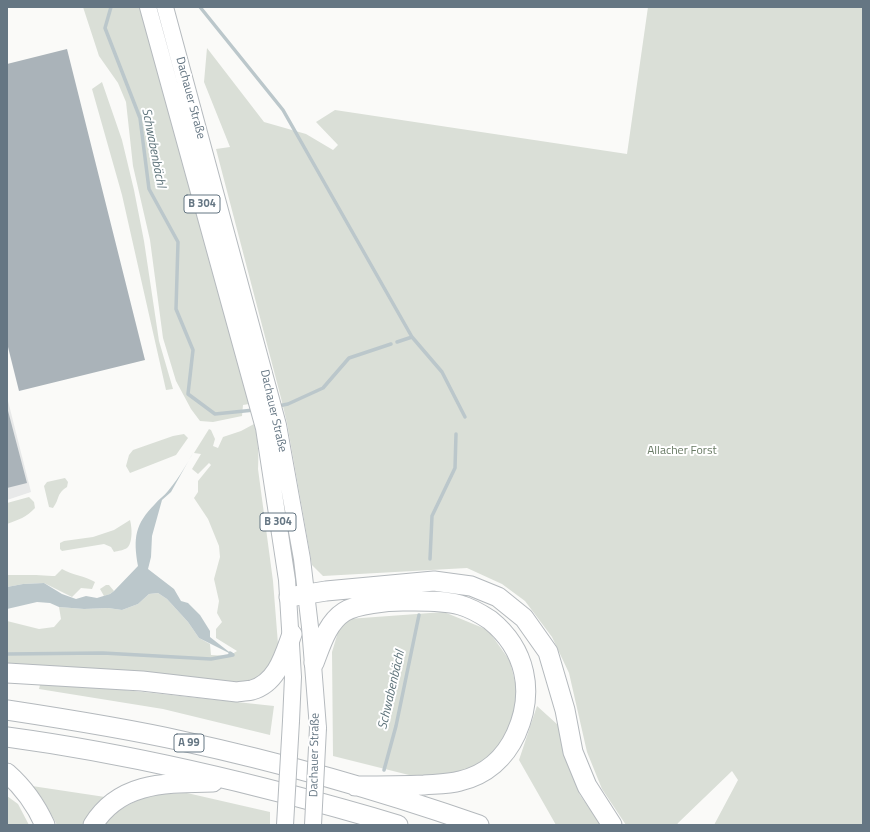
<!DOCTYPE html>
<meta charset="utf-8">
<style>
body{margin:0}
#map{position:relative;width:870px;height:832px;overflow:hidden;background:#fafaf8;font-family:"Titillium Web",sans-serif}
canvas{display:block}
.frame{position:absolute;inset:0;border:8px solid #657683;pointer-events:none}
</style>
<div id="map">
<canvas width="870" height="832"></canvas>
<div class="frame"></div>
</div>
<script>
const ctx = document.querySelector('canvas').getContext('2d');
ctx.lineJoin = 'round';
function fillPath(path, color) {
  ctx.fillStyle = color;
  ctx.fill(path, 'evenodd');
}
function stroke(path, color, width, dash) {
  ctx.strokeStyle = color;
  ctx.lineWidth = width;
  ctx.lineCap = dash ? 'butt' : 'round';
  ctx.setLineDash(dash || []);
  ctx.stroke(path);
}
function write(font, color, halo, rows, align = 'center') {
  ctx.font = font + ' "Titillium Web",sans-serif';
  ctx.lineWidth = 4;
  ctx.setLineDash([]);
  ctx.textBaseline = 'middle';
  ctx.strokeStyle = halo;
  ctx.fillStyle = color;
  for (const [text, x, y, turn = 0] of rows) {
    ctx.save();
    ctx.translate(x, y);
    ctx.rotate((+turn || 0) * Math.PI / 180);
    ctx.textAlign = isNaN(turn) ? turn : align;
    if (halo) ctx.strokeText(text, 0, 0);
    ctx.fillText(text, 0, 0);
    ctx.restore();
  }
}
fillPath(new Path2D(`
 M7,397l24,95 -24,8z`), '#e8e9e9');
fillPath(new Path2D(`
 M83,7h58l108,397 -6,1 -1,11 -29,6 -13,-1 -9,-12 -15,-28 -13,-43 -13,-98 -17,-74 -7,-64 -8,-19 -19,-27z
 M648,7h215v818h-149l24,-45 -6,-9 -54,52 -1,2h-51l-24,-36 -15,-37 -18,-79 -17,-36 -27,-36 -23,-17 -35,-16 -144,8 -11,-11 -25,-142 -6,-25 -65,-249 14,-2 -26,-65 3,-34 57,74 42,12 27,16 5,-5 -22,-23 19,-12 292,44z
 M102,82l20,58 12,50 10,51 15,100 14,48 -7,1 -44,-195 -30,-106z
 M254,424c4,14 5,30 4,45l15,112 5,63 -2,10 -5,12 -20,18 -14,1 -230,-21v-43l32,8 15,-2 7,-8 -2,-12 25,2 24,-1 14,2 16,-6 11,-10 9,-1 9,6 21,23 11,16 11,6 1,11 18,1 8,-5 -21,-13v-9l6,-7 -5,-9 2,-12 -5,-22 6,-22 -1,-11 -11,-27 -14,-21 4,-6v-11l13,-16 -2,-2 -11,11 -6,-5 9,-15 -7,-1 15,-24 2,1 4,9 -2,7 5,2 5,-11 18,-6z
 M184,434l4,4 -12,17 -46,18 -4,-7 3,-11 4,-5 40,-14z
 M65,478l3,4 -1,5c-11,7 -7,12 -14,21l-4,-1 -5,-21 3,-4z
 M29,497l5,5 1,6c-8,9 -17,12 -28,16v-21z
 M130,520c2,7 3,23 -3,28 -3,2 -9,3 -13,4l-3,-5 -7,-3 -42,7 -2,-2v-6l4,-2 29,-4 21,-7z
 M62,569c10,6 23,7 33,13l-3,7 -11,-1 -9,9 -28,-14 -21,1 -16,3v-12h29l16,1h3z
 M106,585h3l5,6 -4,3 -6,2 -4,-7z
 M444,612l44,18 22,31 9,38 -12,35 -19,26 -32,15 -24,2 -23,-2 -76,-19 -1,-104 6,-20 10,-13z
 M41,681l233,25 -4,29 -107,-26 -124,-20z
 M537,706l21,19 9,36 13,34 21,30h-45l-37,-65z
 M32,786l73,11 -21,28h-27l-15,-27z
 M187,793l83,19v13h-166l10,-12 35,-19z
 M7,796l11,8 11,21h-22z`), '#dadfd7');
fillPath(new Path2D(`
 M198,444l-27,48 -9,8 -10,36 -1,21 -3,12 26,20 7,12 7,2 12,12 10,16v6l23,18 -34,-17 -11,-16 -21,-23 -9,-6 -9,1 -11,10 -16,6 -14,-2 -24,1 -25,-2 -9,-4 -13,-1 -30,7v-22l16,-3 21,-1 18,11 14,5 10,-3 11,2 13,-4 4,-3 24,-25c-5,-28 -3,-42 17,-62 4,-5 9,-8 13,-13 12,-14 21,-31 30,-47z`), '#bbc7cb');
stroke(new Path2D(`
 M111,7l-6,21 35,90 9,71 29,53 -2,67 17,41 -5,44 27,20 39,-4
 M200,7l83,103 129,227
 M397,342l15,-5 30,35 23,45
 M278,406l10,-2 35,-16 26,-30 42,-14
 M430,559l2,-43 23,-48 1,-34
 M7,654l96,-1 108,6 22,-4 -3,-2
 M384,770l12,-44 23,-111`), '#bbc7cb', 3.5);
fillPath(new Path2D(`
 M67,49l78,311 -126,31 -12,-48v-279z
 M7,407l20,76 -20,5z`), '#aab3b9');
const primary = new Path2D(`
 M148,7l116,421 23,152 6,97 -2,44
 M165,7l113,418 24,134 8,68 8,101`);
const highway = new Path2D(`
 M289,597l37,-6 108,-10 37,5 27,11 26,21 24,34 17,58 8,42 14,34 25,39
 M314,663c7,-18 13,-40 30,-51 12,-8 44,-11 59,-11 19,0 39,-1 57,4 11,3 21,9 30,15 36,29 45,72 26,114 -11,24 -30,41 -56,47 -11,3 -24,3 -36,4 -23,1 -46,1 -69,1
 M7,673l135,8 95,11c5,-1 11,-1 15,-2 25,-7 32,-34 40,-56
 M7,710c59,9 117,18 175,31 101,22 200,50 297,84
 M7,737c133,18 263,50 391,88
 M7,773c17,15 29,32 38,52
 M93,825c27,-44 75,-42 120,-43`);
stroke(primary, '#b5babe', 18);
stroke(highway, '#b4b9bd', 21);
stroke(primary, '#fff', 16);
stroke(highway, '#fff', 19);
const primaryBridge = new Path2D(`
 M285,825l6,-104
 M313,825l5,-97`);
stroke(primaryBridge, '#b5babe', 18, []);
stroke(primaryBridge, '#fff', 16);
for (const [x, y, w] of [
 [202,204,36],
 [278,522,36],
 [189,743,30]
]) {
  const box = new Path2D();
  box.roundRect(x - w / 2, y - 9, w, 18, 3);
  ctx.fillStyle = '#fff';
  ctx.fill(box);
  stroke(box, '#657683', 1);
}
write('bold 11px', '#657683', null, [
 ["B 304",202,204],
 ["B 304",278,522],
 ["A 99",189,743]
]);
write('12px', '#657683', '#fff', [
 ["Dachauer Straße",190,98,75],
 ["Dachauer Straße",273,411,77],
 ["Dachauer Straße",315,755,-89]
]);
write('12px', '#687a64', '#fff', [
 ["Allacher Forst",682,451]
]);
write('italic 13px', '#60757c', '#fff', [
 ["Schwabenbächl",153,148,79],
 ["Schwabenbächl",392,690,-77]
]);
</script>
